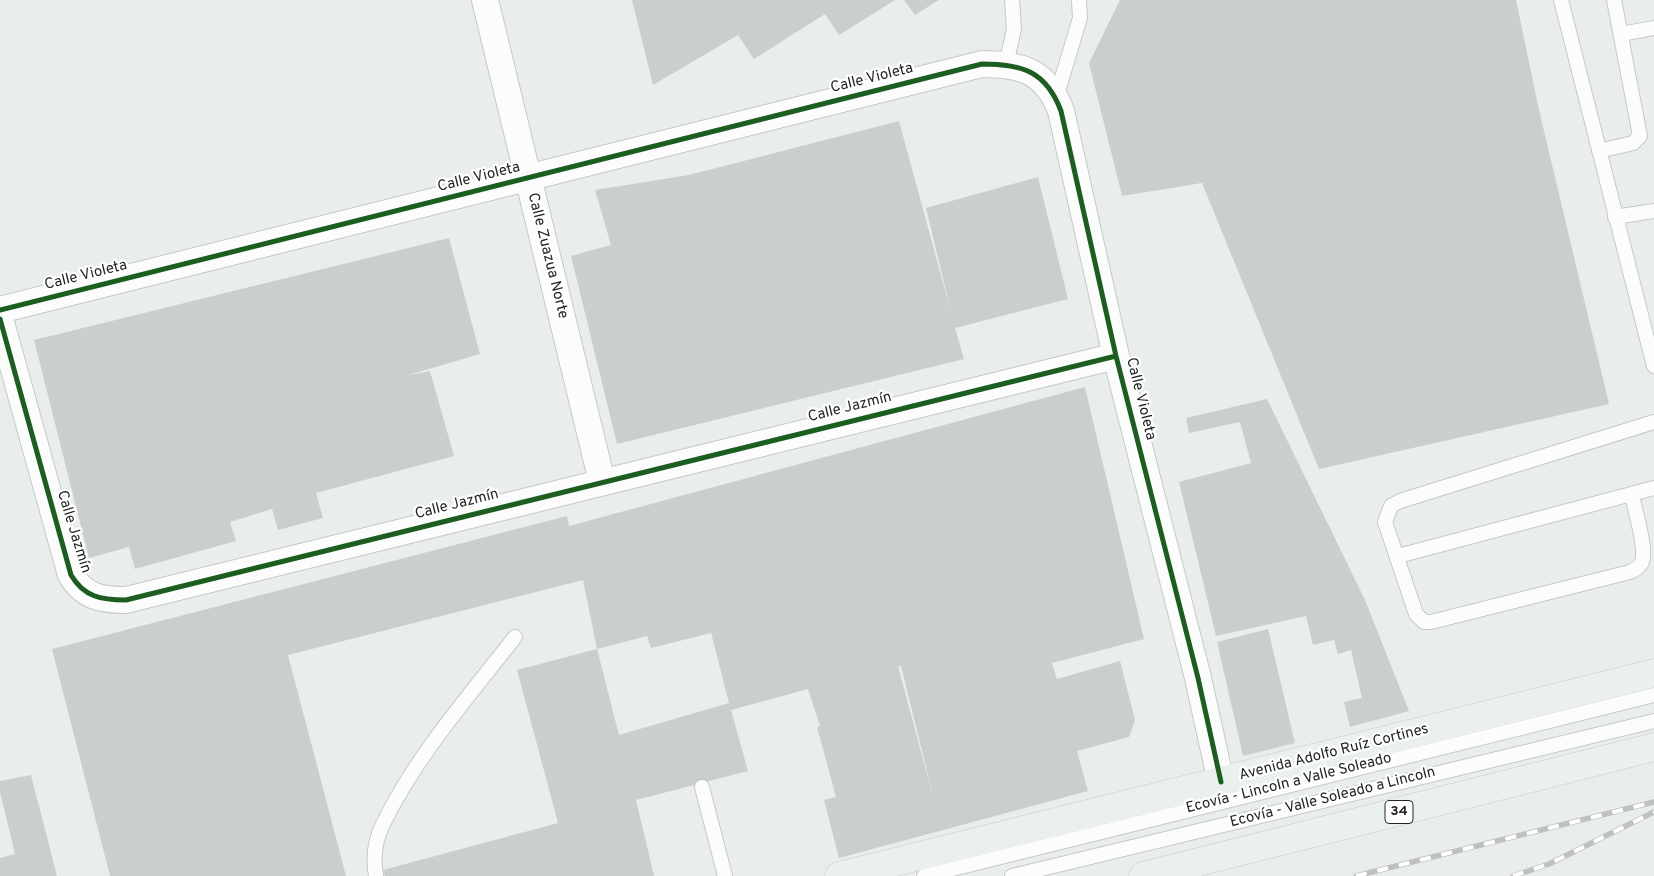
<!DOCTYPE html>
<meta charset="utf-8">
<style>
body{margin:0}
canvas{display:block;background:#e9eeeb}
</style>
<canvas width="1654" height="876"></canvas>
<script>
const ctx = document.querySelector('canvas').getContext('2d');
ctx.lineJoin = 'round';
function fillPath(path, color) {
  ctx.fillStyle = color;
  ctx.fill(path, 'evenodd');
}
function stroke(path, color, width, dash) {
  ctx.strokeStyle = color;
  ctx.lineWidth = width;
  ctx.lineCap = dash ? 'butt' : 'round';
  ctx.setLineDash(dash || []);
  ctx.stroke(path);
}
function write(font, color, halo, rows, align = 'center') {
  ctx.font = font + ' Overpass,sans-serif';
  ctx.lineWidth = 4.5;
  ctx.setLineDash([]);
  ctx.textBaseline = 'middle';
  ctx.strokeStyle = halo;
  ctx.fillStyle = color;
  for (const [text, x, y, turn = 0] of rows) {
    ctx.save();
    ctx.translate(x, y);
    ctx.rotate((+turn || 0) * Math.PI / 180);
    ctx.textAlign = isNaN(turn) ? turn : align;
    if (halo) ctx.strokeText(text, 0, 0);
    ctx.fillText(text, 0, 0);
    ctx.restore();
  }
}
fillPath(new Path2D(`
 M632,0h263l-56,35 -14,-21 -71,45 -16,-24 -85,50z
 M904,0h35l-24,15z
 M1120,0h396l23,110 70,294 -290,65 -117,-286 -80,13 -33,-133z
 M899,121l52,191 -25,-104 112,-31 30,122 -113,29 9,31 -347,85 -46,-188 40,-11 -16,-55 94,-15z
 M449,238l31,116 -75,22 25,-5 24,85 -138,37 7,25 -45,12 -6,-21 -42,13 6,19 -101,28 -6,-22 -40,11 -55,-218z
 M1085,387l59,252 -92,24 5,16 63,-18 15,59 -6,17 -52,14 11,40 -249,67 -15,-58 12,-3 -19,-70 3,-1 -12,-37 -77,21 17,61 -112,29 18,76h-269l-2,-6 175,-47 -41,-153 80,-21 -14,-69 -295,75 58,221h-236l-58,-227 515,-133 2,10zM711,633l18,70 -110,32 -22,-86 50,-13 4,12zM898,666h3l33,134z
 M1267,399l98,201 44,111 -59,16 -6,-25 18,-4 -11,-48 -13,4 -4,-14 -21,5 -7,-29 -90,20 -37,-154 72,-19 -11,-41 -51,11 -3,-15z
 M1268,629l27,114 -52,13 -26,-114z
 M31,775l26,101h-57v-18l15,-4 -15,-62v-11z`), '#cbcfcc');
const lane = new Path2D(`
 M1561,0l93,366
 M1621,34l33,-6
 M1006,64l8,-35 -2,-29
 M1056,98l24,-80 -1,-18
 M1599,151l34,-8 7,-7 -26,-136
 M1615,217l39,-6
 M1632,495c3,16 15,53 10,67 -3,6 -7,8 -12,10l-199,50h-7l-8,-8 -31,-92 6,-16 9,-5 254,-79
 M1398,556l256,-68
 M702,787l23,89
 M376,876c-3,-17 -1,-36 7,-52 33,-68 86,-128 132,-187
 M924,876l730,-181
 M1012,876l642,-155`);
const street = new Path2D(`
 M485,0l117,482
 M0,310l982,-246c40,0 64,7 79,47l55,245 82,322 23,104
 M0,319l71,256c13,22 30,25 55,25l990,-244`);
const primary = new Path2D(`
 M839,876l815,-203
 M1143,876l511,-129`);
stroke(lane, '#c5c9c7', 16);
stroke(street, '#c5c9c7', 28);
stroke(primary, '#c7c9c8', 29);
stroke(lane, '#fcfcfc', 14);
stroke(street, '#fcfcfc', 26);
stroke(primary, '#eaf1ed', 28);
const rail = new Path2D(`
 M1356,876l298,-74
 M1513,876l36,-12 105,-52`);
stroke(rail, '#bfc0c0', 5.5);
stroke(rail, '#fff', 4, [11]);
stroke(new Path2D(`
 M0,310l982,-246c40,0 64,7 79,47l55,245 82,322 23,104
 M0,319l71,256c13,22 30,25 55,25l990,-244`), '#1b5e20', 5);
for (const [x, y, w] of [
 [1399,812,28]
]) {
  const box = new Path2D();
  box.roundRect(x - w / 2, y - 11.5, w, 23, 4);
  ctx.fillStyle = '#fff';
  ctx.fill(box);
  stroke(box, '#232724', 1);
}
write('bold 14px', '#232724', null, [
 ["34",1399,812]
]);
write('15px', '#232724', '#fff', [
 ["Calle Violeta",872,79,-14],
 ["Calle Violeta",479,178,-14],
 ["Calle Zuazua Norte",547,256,76],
 ["Calle Violeta",86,276,-14],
 ["Calle Violeta",1140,399,76],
 ["Calle Jazmín",850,408,-14],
 ["Calle Jazmín",457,505,-14],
 ["Calle Jazmín",73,532,73],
 ["Avenida Adolfo Ruíz Cortines",1334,753,-14],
 ["Ecovía - Lincoln a Valle Soleado",1289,784,-14],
 ["Ecovía - Valle Soleado a Lincoln",1333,798,-14]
]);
</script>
